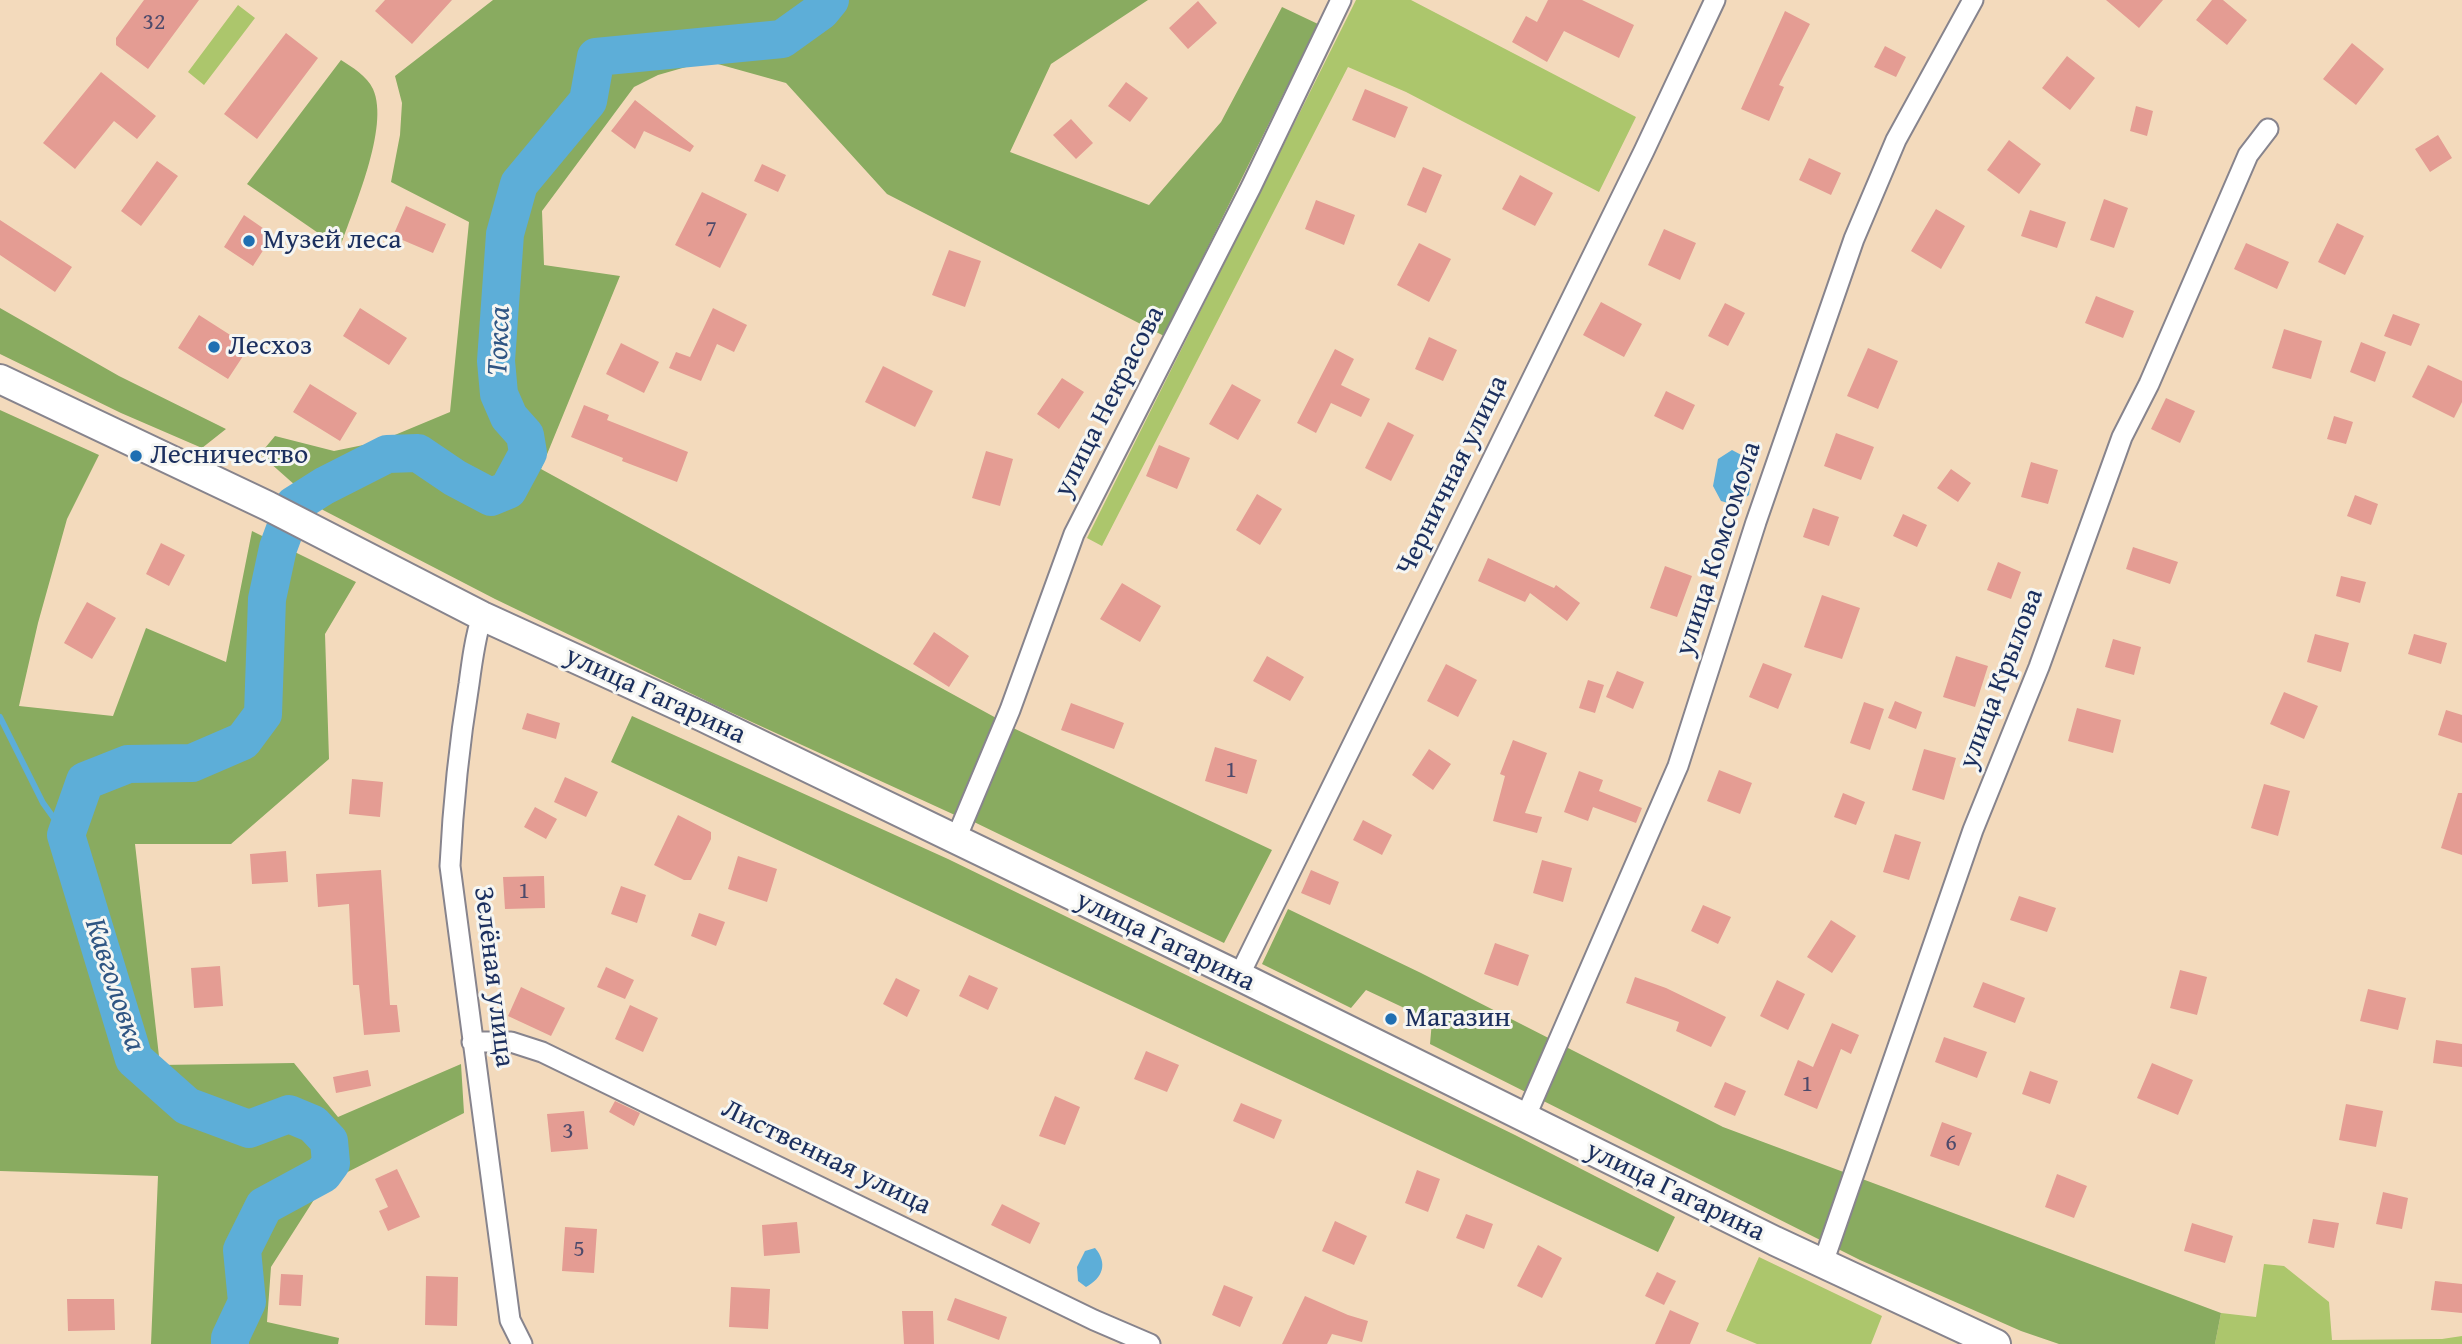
<!DOCTYPE html>
<meta charset="utf-8">
<style>
body{margin:0}
canvas{display:block;background:#f3dabc}
</style>
<canvas width="2462" height="1344"></canvas>
<script>
const ctx = document.querySelector('canvas').getContext('2d');
ctx.lineJoin = 'round';
function fillPath(path, color) {
  ctx.fillStyle = color;
  ctx.fill(path, 'evenodd');
}
function stroke(path, color, width, dash) {
  ctx.strokeStyle = color;
  ctx.lineWidth = width;
  ctx.lineCap = dash ? 'butt' : 'round';
  ctx.setLineDash(dash || []);
  ctx.stroke(path);
}
function write(font, color, halo, rows, align = 'center') {
  ctx.font = font + ' "Gentium Book Plus",serif';
  ctx.lineWidth = 6;
  ctx.setLineDash([]);
  ctx.textBaseline = 'middle';
  ctx.strokeStyle = halo;
  ctx.fillStyle = color;
  for (const [text, x, y, turn = 0] of rows) {
    ctx.save();
    ctx.translate(x, y);
    ctx.rotate((+turn || 0) * Math.PI / 180);
    ctx.textAlign = isNaN(turn) ? turn : align;
    if (halo) ctx.strokeText(text, 0, 0);
    ctx.fillText(text, 0, 0);
    ctx.restore();
  }
}
fillPath(new Path2D(`
 M1356,0h55l225,117 -37,75 -193,-100 -58,-25 -246,479 -15,-8z
 M238,5l17,13 -51,67 -16,-13z
 M1759,1257l123,59 -11,28h-114l-31,-13z
 M2264,1264l20,2 45,36 3,38 110,-1 20,-3v8h-247l6,-31 35,4z`), '#acc66c');
fillPath(new Path2D(`
 M493,0h655l-97,64 -41,88 139,53 72,-83 61,-115 36,17 -154,312 -277,-142 -101,-111 -79,-22 -49,14 -24,12 -92,124 2,54 76,11 -79,193 457,250 -41,97 -238,-109 -224,-108 -172,-89 -63,-56 15,-18 59,15 44,-9 72,-30 19,-190 -78,-40 9,-47 2,-32 -7,-27z
 M341,60c11,7 26,16 32,29 17,38 -20,120 -33,159l-93,-64z
 M0,308l119,68 107,53 -24,19 -81,-35 -121,-59z
 M0,410l99,45 -32,64 -29,104 -19,83 94,10 33,-88 80,34 26,-131 104,51 -31,52 4,125 -98,85h-96l25,221 134,-2 44,54 123,-53 3,49 -140,71 -53,83 -4,55 72,16 -1,6h-187l7,-168 -158,-5z
 M632,716l316,143 567,276 160,82 -17,35 -1047,-490z
 M1011,727l261,123 -48,93 -252,-122z
 M1288,909l133,64 302,154 498,186 -6,31h-156l-38,-13 -161,-71 -430,-216 2,-23 -66,-31 -15,18 -89,-44z`), '#89ab60');
fillPath(new Path2D(`
 M1732,450l15,8 5,16 -3,21 -14,10 -14,-4 -8,-15 5,-27z
 M1095,1248c13,15 8,30 -9,39l-8,-6 -1,-14 8,-16z`), '#5daed8');
stroke(new Path2D(`
 M0,717l43,86 23,32`), '#5daed8', 6);
stroke(new Path2D(`
 M230,1344v-6l17,-36 -5,-52 22,-44 59,-32 8,-11 -2,-22 -16,-17 -24,-10 -40,15 -62,-23 -53,-47 -68,-224 19,-54 43,-17 64,-1 51,-22 20,-27 4,-115 11,-51 16,-43 30,-19 63,-32 31,-1 37,25 36,19 17,-7 20,-37 -3,-18 -16,-18 -10,-23 -3,-33 9,-127 14,-50 69,-83 8,-44 186,-18 39,-28 9,-11`), '#5daed8', 38);
fillPath(new Path2D(`
 M144,0h55l-51,69 -32,-24v-7z
 M385,0h67l-40,44 -37,-33z
 M1548,0h34l52,25 -15,33 -55,-27 -17,31 -35,-20 14,-26 11,6z
 M2106,0h57l-24,28z
 M2212,0h11l24,20 -20,25 -31,-25z
 M1198,1l19,22 -29,26 -19,-21z
 M1785,11l25,13 -31,61 5,2 -15,34 -28,-12z
 M286,33l32,25 -61,81 -33,-25z
 M2352,43l32,26 -28,36 -33,-26z
 M1885,46l21,11 -10,20 -22,-10z
 M2067,56l28,22 -25,32 -28,-22z
 M101,72l55,44 -19,23 -23,-18 -39,48 -32,-26z
 M1126,82l22,16 -18,24 -22,-16z
 M1365,89l43,18 -13,31 -43,-18z
 M635,100l59,46 -4,6 -46,-21 -9,18 -24,-18z
 M2136,106l17,5 -6,25 -17,-5z
 M1071,119l22,24 -17,16 -23,-24z
 M2438,135l14,23 -22,14 -15,-23z
 M2009,140l32,24 -22,30 -32,-24z
 M1809,158l32,15 -10,22 -32,-15z
 M157,161l21,15 -37,50 -20,-15z
 M762,164l24,11 -8,17 -24,-11z
 M1423,167l19,8 -16,38 -19,-8z
 M1520,175l33,18 -18,33 -33,-17z
 M702,192l45,22 -27,54 -45,-23z
 M2104,199l24,9 -14,40 -24,-8z
 M1316,200l39,15 -11,30 -39,-16z
 M406,206l40,18 -13,29 -40,-17z
 M1936,209l29,17 -24,43 -30,-18z
 M2030,210l36,12 -9,26 -36,-12z
 M244,215l29,20 -20,31 -29,-19z
 M0,220l72,47 -17,25 -55,-37z
 M2337,223l27,13 -19,39 -27,-13z
 M1664,229l32,14 -16,37 -32,-15z
 M1419,243l32,16 -22,43 -32,-17z
 M2246,243l43,19 -12,27 -43,-20z
 M949,250l32,11 -16,46 -33,-12z
 M2096,296l38,15 -11,27 -38,-15z
 M1601,302l41,22 -18,33 -41,-22z
 M1725,303l20,10 -17,33 -20,-10z
 M360,308l47,30 -18,27 -46,-29z
 M713,308l34,17 -13,27 -17,-8 -16,37 -32,-13 7,-16 14,5z
 M2393,314l27,10 -9,22 -27,-10z
 M199,315l50,32 -21,32 -50,-31z
 M2284,329l38,12 -11,38 -39,-11z
 M1429,337l28,13 -14,31 -28,-12z
 M2361,342l25,10 -11,30 -25,-10z
 M621,343l38,19 -15,31 -38,-19z
 M1868,348l30,13 -20,48 -31,-13z
 M1335,349l19,10 -13,26 29,14 -9,18 -30,-14 -15,30 -19,-10z
 M2428,365l34,16v21l-8,16 -42,-21z
 M883,366l50,25 -18,36 -50,-25z
 M1062,378l22,14 -25,37 -22,-15z
 M310,384l47,29 -17,28 -47,-29z
 M1232,384l29,16 -23,40 -29,-16z
 M1666,391l29,14 -12,25 -29,-14z
 M2166,398l29,13 -15,32 -29,-14z
 M584,405l25,10 -2,5 81,32 -11,30 -55,-21 1,-3 -52,-21z
 M2334,416l19,6 -7,22 -19,-5z
 M1388,422l26,13 -23,46 -26,-13z
 M1836,433l38,14 -13,33 -37,-14z
 M1159,445l31,13 -13,31 -31,-13z
 M986,451l27,8 -13,47 -28,-8z
 M2031,462l27,8 -10,34 -27,-7z
 M1951,469l20,14 -13,19 -21,-14z
 M1257,494l25,15 -22,36 -24,-15z
 M2355,495l23,9 -7,21 -24,-9z
 M1813,508l26,9 -10,29 -26,-9z
 M1903,514l24,11 -10,22 -24,-11z
 M161,543l24,12 -16,31 -23,-12z
 M2133,547l45,15 -8,22 -44,-15z
 M1488,558l66,30 2,-3 24,18 -13,18 -37,-28 -5,9 -47,-21z
 M1998,562l23,10 -10,27 -24,-9z
 M1665,566l27,10 -15,41 -27,-9z
 M2341,576l25,6 -6,21 -24,-7z
 M1122,583l39,23 -21,36 -40,-23z
 M1822,595l38,13 -18,51 -38,-12z
 M87,602l29,16 -24,41 -28,-16z
 M934,632l35,24 -20,31 -36,-23z
 M2315,634l34,9 -8,29 -34,-10z
 M2414,634l33,9 -6,21 -33,-10z
 M2113,639l28,8 -7,28 -29,-8z
 M1267,656l37,21 -14,24 -37,-20z
 M1956,656l32,10 -13,41 -32,-10z
 M1763,663l29,11 -14,35 -29,-12z
 M1446,664l31,16 -19,37 -31,-16z
 M1617,671l27,11 -11,27 -27,-12z
 M1588,680l16,5 -9,28 -16,-5z
 M2284,692l34,14 -14,33 -34,-15z
 M1895,701l27,11 -6,17 -28,-11z
 M1864,702l20,7 -14,41 -20,-7z
 M1071,703l53,20 -10,26 -53,-19z
 M2077,708l44,12 -8,33 -45,-12z
 M2446,710l16,5v28l-24,-8z
 M527,713l33,10 -4,16 -34,-10z
 M1513,740l34,13 -22,60 17,4 -5,16 -44,-12 12,-45 -5,-2z
 M1215,747l42,13 -10,34 -42,-13z
 M1429,749l22,15 -18,26 -21,-15z
 M1924,749l32,9 -12,42 -32,-10z
 M1719,770l33,13 -12,31 -33,-13z
 M1579,771l24,9 -4,11 43,17 -6,15 -43,-16 -5,14 -24,-9z
 M565,777l33,15 -12,25 -32,-15z
 M352,779l31,3 -3,35 -31,-3z
 M2264,784l26,7 -12,45 -27,-8z
 M1843,793l22,9 -9,23 -22,-8z
 M2458,793h4v62l-21,-7z
 M535,807l22,12 -11,20 -22,-12z
 M678,815l33,17v7l-20,41h-7l-30,-15z
 M1363,820l29,15 -10,20 -29,-15z
 M1895,834l26,8 -12,38 -26,-8z
 M286,851l2,31 -36,2 -2,-30z
 M738,856l39,13 -10,33 -39,-13z
 M1542,860l30,8 -9,34 -30,-9z
 M381,870l9,135h7l3,27 -36,3 -5,-50h-6l-4,-81 -31,3 -2,-33z
 M1311,870l28,12 -9,23 -29,-12z
 M544,876l1,32 -40,1 -2,-32z
 M621,886l25,9 -9,28 -26,-9z
 M2019,896l37,12 -9,24 -37,-12z
 M1703,905l28,12 -13,27 -27,-13z
 M699,913l26,9 -9,24 -25,-10z
 M1831,920l25,16 -24,37 -25,-16z
 M1495,943l34,12 -11,31 -34,-12z
 M220,966l3,40 -29,2 -3,-40z
 M606,967l28,13 -9,19 -28,-12z
 M2180,970l27,7 -10,38 -27,-7z
 M969,975l29,13 -10,22 -29,-14z
 M1635,977l31,11 60,29 -15,30 -35,-16 3,-9 -53,-19z
 M896,978l24,12 -13,27 -24,-13z
 M1777,980l28,14 -17,36 -28,-14z
 M1983,982l42,16 -10,25 -42,-16z
 M521,987l44,21 -14,28 -43,-20z
 M2368,989l38,9 -8,32 -38,-9z
 M630,1005l28,13 -15,34 -28,-13z
 M1832,1023l27,12 -8,19 -10,-5 -24,60 -33,-14 14,-35 15,7z
 M1944,1037l43,15 -10,26 -42,-16z
 M2436,1040l26,4v23l-29,-4z
 M1146,1051l33,14 -12,27 -33,-13z
 M2152,1063l41,17 -15,35 -41,-17z
 M368,1070l3,16 -35,7 -3,-16z
 M2030,1071l28,10 -8,23 -28,-10z
 M1725,1082l21,9 -11,25 -21,-9z
 M1055,1096l25,11 -15,38 -26,-9z
 M615,1101l25,12 -6,13 -25,-14z
 M1241,1103l41,17 -8,19 -41,-18z
 M2346,1104l37,7 -7,36 -37,-7z
 M584,1111l4,38 -37,3 -4,-38z
 M1942,1122l30,11 -13,33 -29,-10z
 M397,1169l23,48 -32,14 -9,-20 9,-4 -13,-28z
 M1417,1170l23,9 -12,33 -23,-9z
 M2057,1174l30,12 -13,32 -29,-11z
 M2383,1192l25,6 -6,31 -26,-5z
 M1002,1204l38,19 -10,21 -39,-19z
 M1466,1214l27,10 -9,25 -28,-11z
 M2313,1219l26,4 -5,25 -26,-5z
 M1335,1221l32,15 -13,29 -32,-14z
 M797,1222l3,31 -36,3 -2,-31z
 M2192,1223l41,13 -8,27 -41,-12z
 M565,1227l32,2 -3,44 -32,-2z
 M1538,1245l24,13 -20,40 -25,-12z
 M1657,1272l19,9 -12,24 -19,-9z
 M281,1274l22,1 -2,31 -22,-1z
 M426,1276l32,1 -1,49 -32,-1z
 M2435,1281l27,3v29l-31,-3z
 M1224,1285l29,12 -13,30 -28,-12z
 M731,1287l39,2 -2,40 -39,-2z
 M1305,1296l43,19 20,6 -6,21 -30,-8 -5,10h-45z
 M955,1298l52,19 -8,23 -52,-20z
 M67,1299h47l1,31 -47,1z
 M1670,1310l29,13 -9,21h-35z
 M902,1311h31l1,33h-30z`), '#e49c93');
const street = new Path2D(`
 M482,616c-7,22 -10,45 -13,68 -10,61 -16,121 -19,182l60,454 12,24
 M955,841l55,-131 64,-176 177,-347 90,-187
 M1239,976l405,-825 71,-151
 M472,1042h39l31,10 552,268 56,24
 M1525,1118l153,-352 78,-244 98,-283 42,-99 77,-140
 M1823,1263l150,-433 66,-163 83,-230 27,-53 99,-229 20,-26`);
const secondary = new Path2D(`
 M0,379l268,127 214,110 221,101 536,259 536,265 221,103`);
stroke(street, '#87848d', 23);
stroke(secondary, '#87848d', 32);
stroke(street, '#fff', 19);
stroke(secondary, '#fff', 28);
for (const [x, y, r, color] of [
 [249,241,7,"#1f6fb2"],
 [214,347,7,"#1f6fb2"],
 [136,456,7,"#1f6fb2"],
 [1391,1019,7,"#1f6fb2"]
]) {
  const dot = new Path2D();
  dot.arc(x, y, r, 0, 2 * Math.PI);
  ctx.fillStyle = color;
  ctx.fill(dot);
  stroke(dot, '#f6f6f2', 2.5);
}
write('24px', '#4d4a6b', null, [
 ["32",154,23],
 ["7",711,230],
 ["1",1231,771],
 ["1",524,892],
 ["1",1807,1085],
 ["3",568,1132],
 ["6",1951,1144],
 ["5",579,1250]
]);
write('28px', '#1b2f5e', '#f6f6f2', [
 ["Музей леса",263,241],
 ["Лесхоз",228,347],
 ["Лесничество",150,456],
 ["Магазин",1405,1019]
], 'left');
write('28px', '#1b2f5e', '#f6f6f2', [
 ["улица Некрасова",1110,402,-63],
 ["Черничная улица",1453,476,-64],
 ["улица Комсомола",1719,549,-72],
 ["улица Крылова",2002,679,-69],
 ["улица Гагарина",655,696,25],
 ["улица Гагарина",1165,942,26],
 ["Зелёная улица",493,977,83],
 ["Лиственная улица",826,1158,26],
 ["улица Гагарина",1675,1192,26]
]);
write('italic 30px', '#2f5583', '#f6f6f2', [
 ["Токса",500,341,-88],
 ["Кавголовка",114,985,72]
]);
</script>
